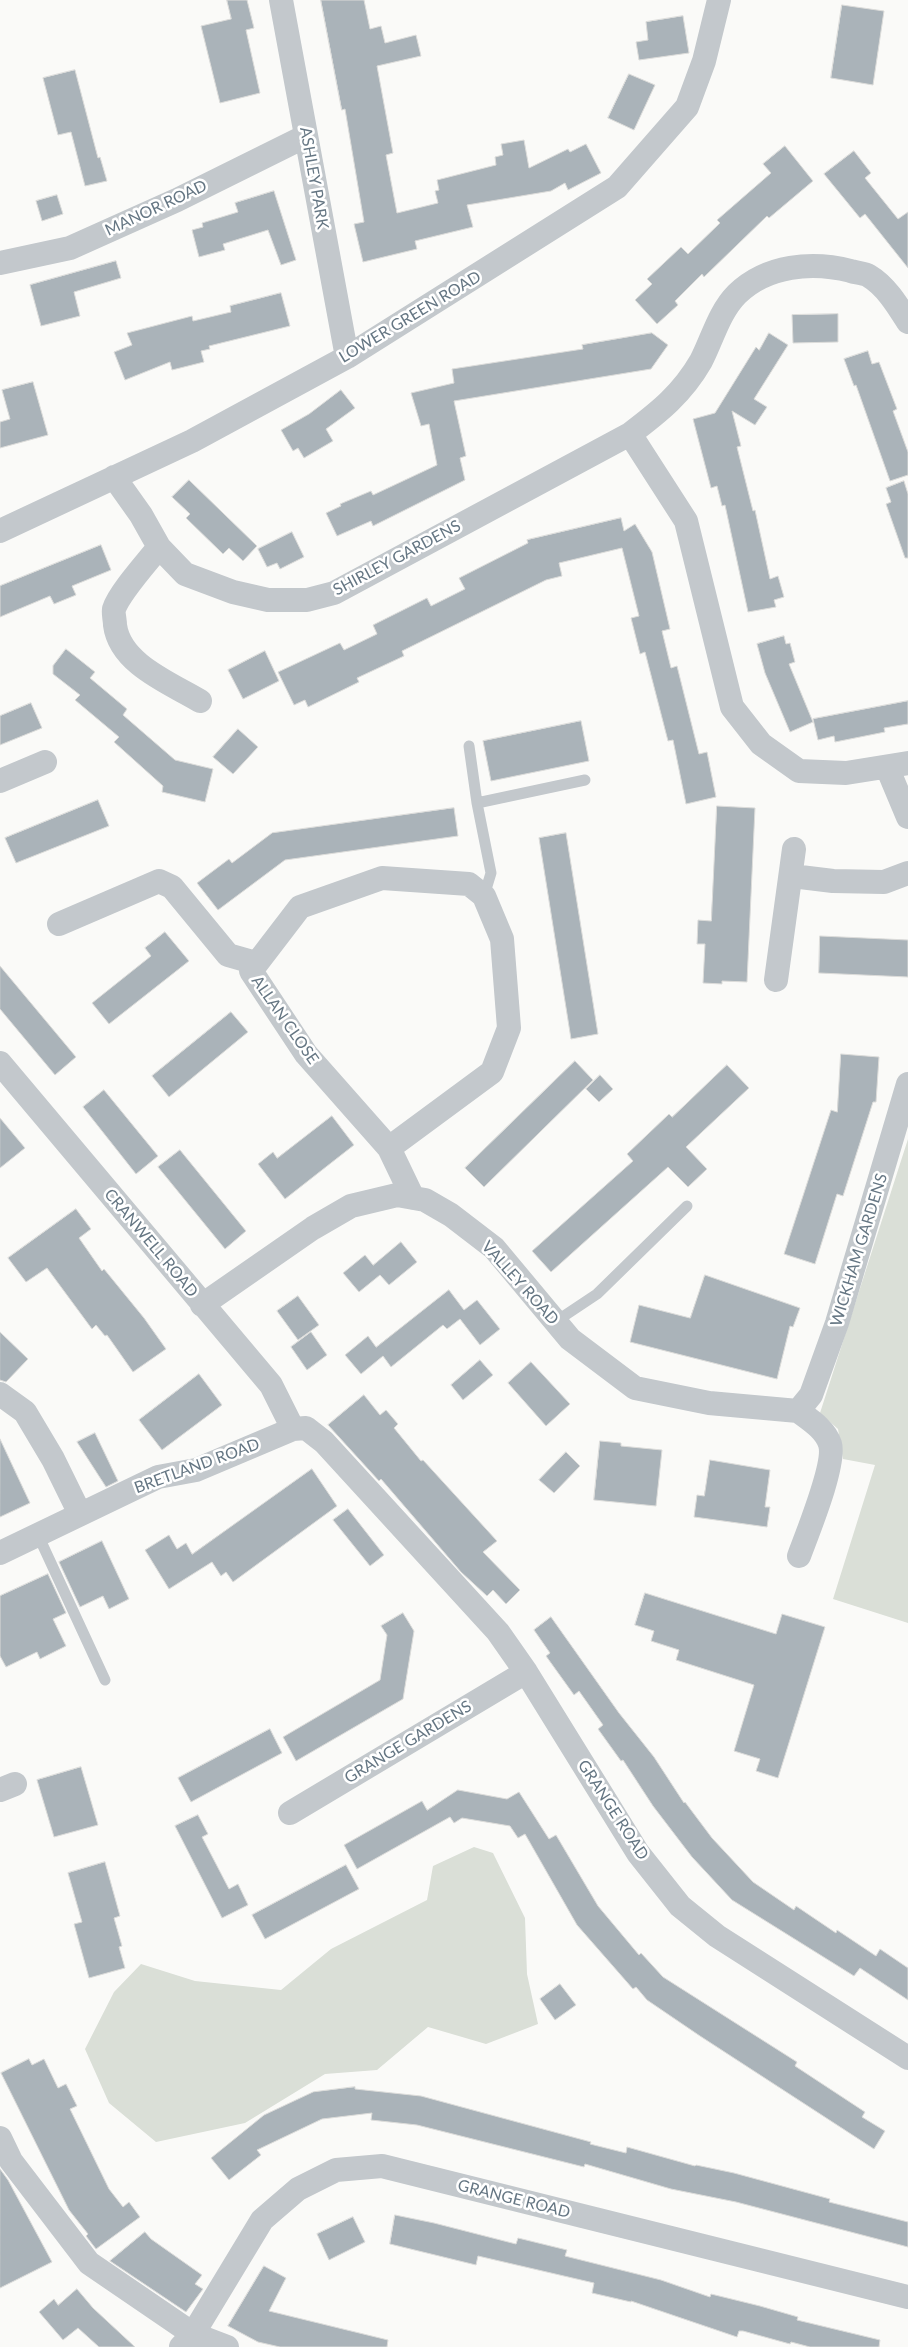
<!DOCTYPE html>
<style>
body{margin:0}
canvas{display:block;background:#fafaf8}
</style>
<canvas width="908" height="2347"></canvas>
<script>
const ctx = document.querySelector('canvas').getContext('2d');
ctx.lineJoin = 'round';
function fillPath(path, color) {
  ctx.fillStyle = color;
  ctx.fill(path, 'evenodd');
}
function stroke(path, color, width, dash) {
  ctx.strokeStyle = color;
  ctx.lineWidth = width;
  ctx.lineCap = dash ? 'butt' : 'round';
  ctx.setLineDash(dash || []);
  ctx.stroke(path);
}
function write(font, color, halo, rows, align = 'center') {
  ctx.font = font + ' Lato,sans-serif';
  ctx.lineWidth = 5;
  ctx.setLineDash([]);
  ctx.textBaseline = 'middle';
  ctx.strokeStyle = halo;
  ctx.fillStyle = color;
  for (const [text, x, y, turn = 0] of rows) {
    ctx.save();
    ctx.translate(x, y);
    ctx.rotate((+turn || 0) * Math.PI / 180);
    ctx.textAlign = isNaN(turn) ? turn : align;
    if (halo) ctx.strokeText(text, 0, 0);
    ctx.fillText(text, 0, 0);
    ctx.restore();
  }
}
fillPath(new Path2D(`
 M908,1139v484l-75,-24 42,-134 -32,-6 -5,-30 -18,-16z
 M474,1847l19,6 32,65 2,56 11,50 -52,20 -58,-17 -51,43 -52,4 -80,49 -89,19 -47,-39 -24,-54 29,-57 27,-28 54,17 86,9 50,-41 96,-49 6,-34z`), '#dadfd7');
const building = new Path2D(`
 M227,0h20l7,28 -8,2 14,63 -40,10 -19,-77 30,-7z
 M321,0h43l6,29 11,-3 4,17 31,-8 5,21 -44,10 16,87 -7,2 11,58 41,-10 -3,-12 4,-1 -2,-10 59,-15 -1,-8 8,-2 -2,-11 23,-4 5,28 39,-19 2,3 16,-8 15,29 -33,17 -3,-7 -14,8 -84,14 6,22 -58,14 2,8 -54,13 -9,-38 10,-2 -19,-113 -3,1z
 M842,5l42,6 -11,74 -42,-7z
 M683,16l6,37 -50,7 -3,-18 12,-2 -2,-18z
 M75,70l23,88 2,-1 7,24 -22,5 -14,-54 -13,3 -15,-57z
 M629,74l26,11 -21,45 -26,-12z
 M785,146l28,35 -44,37 -2,-2 -63,61 -2,-3 -27,27 3,4 -21,19 -22,-24 17,-16 -5,-5 34,-32 7,7 32,-31 -3,-3 54,-47 -8,-9z
 M854,151l17,22 -6,5 33,41 10,-7v56l-43,-54 -5,4 -36,-44z
 M274,191l22,69 -15,5 -13,-35 -45,14 2,6 -26,7 -7,-27 11,-3 -1,-4 36,-11 -3,-9z
 M57,195l6,19 -21,7 -6,-20z
 M116,261l5,17 -47,14 6,24 -39,10 -11,-41z
 M281,293l9,33 -81,20 1,3 -9,2 3,11 -32,8 -2,-8 -45,18 -11,-28 18,-7 -5,-12 65,-17 1,5 38,-9 -1,-6z
 M838,314v28l-45,1 -1,-28z
 M652,333l16,12 -17,24 -197,32 12,55 -6,2 5,22 -92,46 -2,-5 -34,15 -11,-23 15,-7 -1,-2 31,-13 2,4 64,-30 -8,-41 -8,2 -10,-33 43,-10 -2,-14 131,-20 -1,-4z
 M769,333l19,12 -34,54 13,8 -12,18 -23,-14 9,35 -4,1 16,64 2,-1 15,69 8,-3 6,21 -10,3 2,7 -28,5 -23,-107 -3,1 -5,-20 -6,2 -18,-69 22,-6 41,-66 3,3z
 M868,351l4,13 7,-2 18,47 -4,2 15,41v23l-18,6 -34,-96 -2,1 -10,-27z
 M33,382l15,53 -48,13v-26l10,-3 -8,-29z
 M341,390l14,18 -29,21 7,12 -29,17 -6,-10 -5,3 -12,-21 28,-16z
 M189,480l68,66 -14,15 -14,-13 -6,6 -37,-36 4,-4 -18,-17z
 M904,481l4,13v64h-3l-19,-54 5,-2 -5,-14z
 M621,518l3,13 11,-7 17,28 18,77 -8,2 9,37 6,-2 22,88 8,-2 9,45 -30,7 -13,-64 -5,1 -23,-89 -5,2 -9,-36 8,-2 -17,-68 -63,15 3,13 -16,4 -144,71 2,5 -47,22 2,4 -51,25 -3,-7 -11,5 -16,-33 62,-29 4,7 33,-16 -4,-9 54,-27 4,8 34,-17 -6,-11 69,-35 -1,-3z
 M292,532l12,25 -24,12 -3,-6 -10,4 -9,-18z
 M101,545l10,25 -39,16 4,9 -22,9 -4,-8 -50,21v-31z
 M784,636l2,8 4,-1 5,19 -6,2 24,58 -23,10 -25,-59 -8,-29z
 M66,649l29,23 -5,6 37,31 -4,6 52,45 38,9 -8,33 -43,-10 1,-6 -49,-44 5,-5 -44,-37 5,-5 -27,-21v-8z
 M265,651l14,30 -36,18 -15,-29z
 M908,701v23l-24,4 1,4 -50,10 -1,-6 -16,4 -5,-21z
 M31,703l11,25 -42,17v-29z
 M581,721l8,40 -98,20 -8,-40z
 M238,729l20,18 -25,27 -20,-17z
 M98,800l11,26 -93,37 -11,-25z
 M717,806l38,2 -8,174 -25,-1v3l-19,-1 2,-39h-8l1,-24 13,1z
 M454,808l4,28 -173,24 -67,50 -21,-27 32,-24 3,4 40,-30z
 M566,833l32,201 -27,5 -32,-201z
 M165,932l24,29 -80,63 -17,-21 59,-47 -6,-8z
 M820,936l88,4v37l-89,-4z
 M0,966l76,91 -21,18 -55,-66z
 M231,1012l17,20 -79,65 -17,-21z
 M841,1054l38,3 -3,45h-3l-30,94 -6,-2 -22,70 -31,-10 47,-144 6,2z
 M575,1061l18,19 -109,107 -19,-19z
 M727,1065l22,23 -63,59 21,22 -19,18 -20,-20 -117,105 -19,-21 101,-90 -6,-7 42,-40 3,3z
 M600,1075l13,14 -14,13 -13,-13z
 M104,1090l54,66 -22,18 -53,-67z
 M332,1116l22,29 -69,54 -27,-35 15,-12 4,6z
 M0,1118l25,30 -25,20z
 M180,1150l66,81 -21,18 -67,-82z
 M76,1209l15,20 -12,9 23,33 2,-2 40,49 22,31 -33,23 -26,-37 -2,1 -9,-11 -4,4 -45,-61 -21,14 -18,-24z
 M401,1242l16,20 -28,23 -9,-10 -21,17 -16,-19 22,-18 8,10z
 M705,1275l95,33 -7,19 -3,-1 -13,53 -147,-37 9,-37 51,13z
 M449,1290l15,20 13,-10 23,29 -20,16 -20,-26 -13,10 -4,-4 -52,42 -8,-11 -22,18 -16,-19 23,-19 8,11z
 M298,1296l21,29 -21,15 -21,-29z
 M0,1332l28,27 -22,23 -6,-2z
 M311,1332l16,23 -20,15 -16,-23z
 M480,1360l13,15 -30,25 -12,-15z
 M531,1362l39,42 -24,22 -38,-43z
 M199,1374l23,31 -60,45 -23,-30z
 M364,1395l16,20 6,-5 12,14 -4,4 27,33 2,-1 74,81 -14,11 37,38 -14,14 -13,-14 -6,6 -26,-24 -80,-93 -2,2 -51,-56z
 M95,1433l23,48 -12,6 -29,-45z
 M0,1439l30,64 -30,14z
 M600,1441l21,2v3l41,4 -6,56 -62,-6z
 M566,1452l14,14 -26,27 -15,-13z
 M710,1460l60,10 -5,37h5l-3,20 -73,-10 3,-22 7,1z
 M312,1469l25,37 -104,76 -7,-10 -5,4 -9,-14 -43,27 -24,-39 24,-15 8,14 9,-6 6,11z
 M348,1509l36,46 -14,11 -37,-46z
 M102,1541l27,58 -20,10 -6,-13 -23,11 -21,-45z
 M48,1574l18,39 -13,6 13,27 -26,13 -3,-7 -31,15 -6,-11v-60z
 M645,1593l131,41 6,-20 43,13 -47,151 -22,-7 4,-12 -26,-8 20,-66 -78,-25 3,-10 -28,-9 3,-10 -19,-6z
 M403,1613l11,18 -11,68 -107,62 -13,-24 97,-57 7,-45 -6,-9z
 M551,1617l68,96 35,44 30,46 1,-1 27,36 41,44 41,28 2,-4 40,27 1,-3 39,26 4,-7 28,19v32l-48,-32 -6,8 -122,-76 -40,-43 -39,-51 -30,-46 -2,1 -23,-32 5,-4 -24,-34 -5,4 -28,-39 4,-3 -16,-23z
 M270,1729l12,24 -91,49 -13,-24z
 M81,1767l17,58 -44,12 -17,-57z
 M458,1790l49,9 12,-7 30,47 7,-4 42,71 41,49 2,-2 22,24 134,85 -2,4 70,46 -3,5 23,14 -11,18 -174,-113 -53,-36 -11,-13 -3,2 -56,-64 -52,-91 -7,4 -8,-12 -48,-8 -8,5 -4,-6 -93,52 -13,-24 78,-44 5,9z
 M198,1815l10,19 -6,3 27,52 9,-5 10,21 -26,13 -47,-92z
 M105,1862l15,54 -6,2 8,28 -3,1 6,21 -36,10 -15,-54 8,-2 -14,-49z
 M346,1865l13,24 -94,50 -13,-24z
 M560,1984l16,21 -21,15 -15,-21z
 M29,2059l3,6 12,-6 14,29 8,-4 11,22 -7,3 39,80 14,18 6,-5 11,15 -44,32 -10,-13 2,-2 -19,-24 -68,-137z
 M355,2087v2l66,7 170,46 -1,2 36,9 1,-6 68,19 1,-1 38,8 96,26 -1,3 79,20v25l-172,-45 -65,-13 -86,-25 -1,3 -167,-42 -46,-5 1,-7 -50,6 -65,31 4,5 -32,25 -18,-22 53,-43 49,-23z
 M0,2169l8,11 44,82 -52,26z
 M395,2215l39,8 82,21 2,-6 49,12 -2,6 96,24 49,17 1,-3 49,12 38,11 -1,3 83,20 -1,7h-69l-19,-5 -1,2 -47,-13h-4l-2,6 -106,-36v1l-39,-9 2,-10 -116,-27 -2,9 -86,-21z
 M353,2217l12,25 -36,18 -12,-26z
 M145,2232l6,7 51,36 -7,9 8,5 -17,23 -76,-51z
 M264,2266l22,12 -17,33 119,29 -1,7h-107l-22,-5 -30,-16z
 M77,2289l16,19 42,39h-36l-21,-19 -15,12 -24,-28 15,-13 4,6z`);
fillPath(building, '#aab3b9');
stroke(building, '#dcdcda', 1);
stroke(new Path2D(`
 M469,746l8,57
 M484,896l7,-23 -14,-70 108,-23
 M555,1322l42,-28 90,-88
 M38,1535l67,145`), '#c3c8cc', 11);
stroke(new Path2D(`
 M281,0l66,357
 M0,263l70,-15 107,-48 129,-64
 M630,434l56,87 46,186 29,37 38,27 47,2 62,-10
 M114,477l27,38 18,32 26,27 48,18 35,8h39l27,-7 296,-159c29,-22 52,-40 71,-73 11,-21 18,-49 36,-67 30,-29 75,-33 114,-23 5,2 13,2 18,5 17,10 29,30 39,46
 M0,531l192,-90 155,-84 270,-170 70,-80 17,-46 15,-61
 M159,547c-11,14 -40,46 -45,62 -1,4 1,11 1,16 5,39 55,58 85,76
 M887,767l21,50
 M0,781l45,-19
 M792,876l41,5 51,1 24,-9
 M59,924l100,-43 13,6 56,68 28,8
 M776,980l18,-131
 M0,1063l271,322 22,44
 M389,1148l103,-76 17,-44 -7,-89 -18,-43 -15,-12 -87,-6 -82,29 -49,64 55,83 83,94 24,50
 M202,1305l111,-77 38,-22 46,-11 28,5 26,15 43,33 76,91 65,49 74,15 89,8
 M0,1394l25,18 28,47 27,55
 M798,1411l13,-16 26,-72 71,-239
 M798,1411c12,9 27,18 32,33 6,20 -23,90 -31,112
 M0,1553l158,-76 38,-7 97,-41 13,-1 18,14 174,190 28,40 112,181 42,53 37,30 191,122
 M0,1790l15,-6
 M290,1813l236,-141
 M0,2138l11,23 78,102 104,71 34,13
 M181,2347l12,-13 69,-114 36,-31 38,-19 46,-4 526,131`), '#c3c8cc', 24);
write('16px', '#657683', '#fff', [
 ["ASHLEY PARK",314,178,80],
 ["MANOR ROAD",156,208,-25],
 ["LOWER GREEN ROAD",410,317,-31],
 ["SHIRLEY GARDENS",397,558,-28],
 ["ALLAN CLOSE",285,1020,55],
 ["CRANWELL ROAD",151,1243,50],
 ["WICKHAM GARDENS",859,1250,-73],
 ["VALLEY ROAD",520,1283,48],
 ["BRETLAND ROAD",197,1466,-20],
 ["GRANGE GARDENS",408,1742,-31],
 ["GRANGE ROAD",613,1810,57],
 ["GRANGE ROAD",514,2199,14]
]);
</script>
